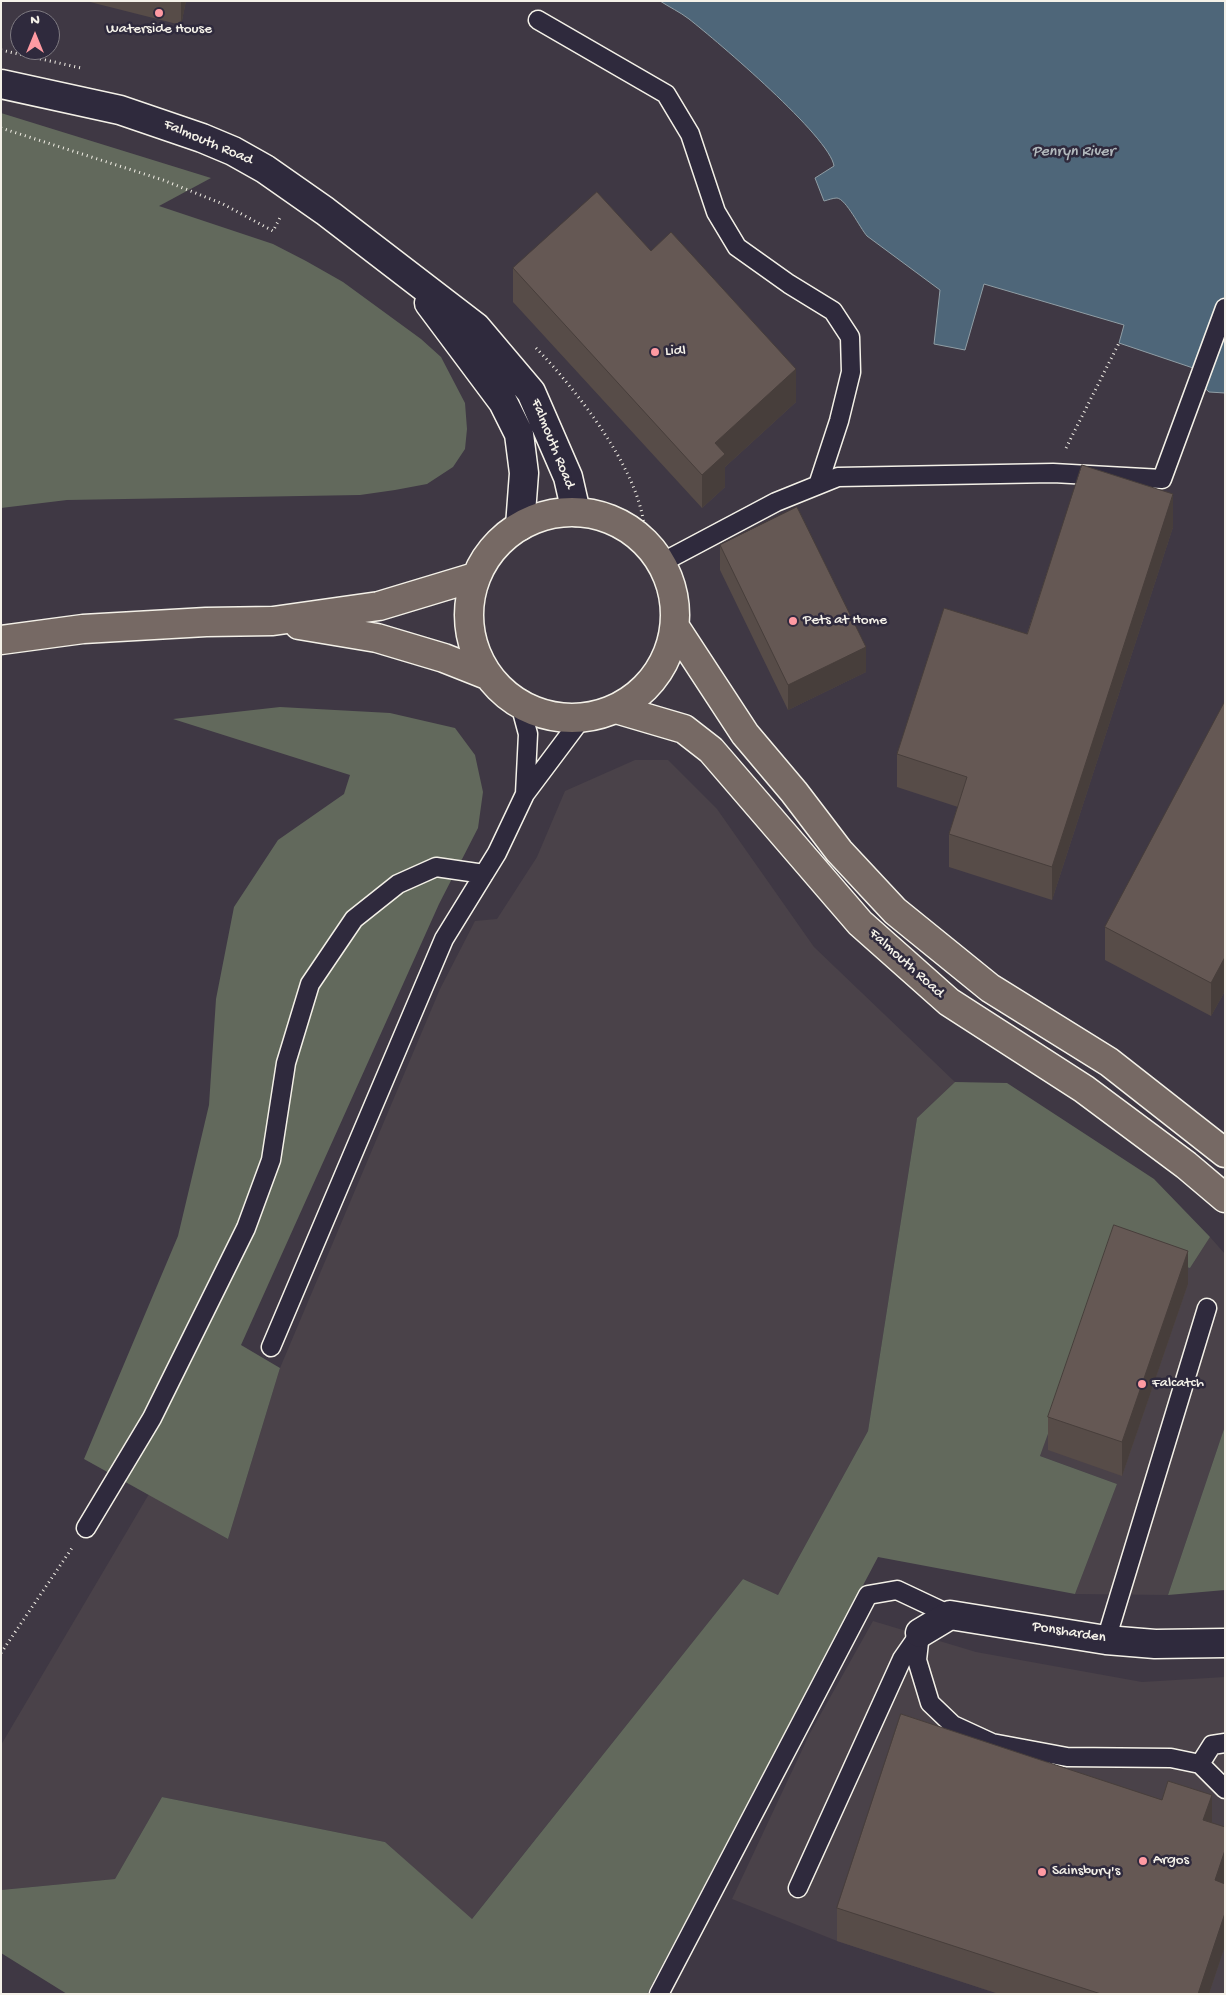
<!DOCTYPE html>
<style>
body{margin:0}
#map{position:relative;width:1226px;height:1995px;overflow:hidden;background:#3f3844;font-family:"Gochi Hand",sans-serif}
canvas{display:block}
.frame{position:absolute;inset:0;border:2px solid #f4f1e8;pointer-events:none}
.north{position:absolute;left:10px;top:10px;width:50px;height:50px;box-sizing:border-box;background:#2f2a3d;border:1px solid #7e7a81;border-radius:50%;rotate:0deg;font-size:14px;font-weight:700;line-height:20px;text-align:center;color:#f4f1e8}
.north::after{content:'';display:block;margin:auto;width:18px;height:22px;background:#ff9aa2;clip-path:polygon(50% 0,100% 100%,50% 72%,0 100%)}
</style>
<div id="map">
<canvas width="1226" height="1995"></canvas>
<div class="frame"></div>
<div class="north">N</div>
</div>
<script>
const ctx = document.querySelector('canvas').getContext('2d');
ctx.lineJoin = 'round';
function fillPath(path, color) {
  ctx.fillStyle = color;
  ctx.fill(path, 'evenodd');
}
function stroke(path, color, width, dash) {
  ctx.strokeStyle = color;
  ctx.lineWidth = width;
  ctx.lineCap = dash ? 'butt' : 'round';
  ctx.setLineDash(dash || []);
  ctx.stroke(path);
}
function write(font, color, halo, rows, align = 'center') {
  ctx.font = font + ' "Gochi Hand",sans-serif';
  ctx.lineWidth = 5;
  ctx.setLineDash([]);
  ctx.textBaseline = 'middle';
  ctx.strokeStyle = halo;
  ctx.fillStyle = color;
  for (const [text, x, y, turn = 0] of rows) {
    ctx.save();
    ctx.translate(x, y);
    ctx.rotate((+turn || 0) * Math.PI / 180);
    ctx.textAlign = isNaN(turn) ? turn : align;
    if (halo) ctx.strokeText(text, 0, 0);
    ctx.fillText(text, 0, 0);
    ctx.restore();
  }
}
fillPath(new Path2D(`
 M635,760h33l49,49 97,138 141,135 -38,36 -49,313 -90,164 -35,-16 -272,341 -86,-78 -223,-45 -47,82 -114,11v-145l148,-251 79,45 52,-171 160,-379 35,-68 22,-2 40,-62 28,-66z
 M1210,1237l15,17v172l-57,169 -93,-1 42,-110 -77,-28 75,-208 75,20z
 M873,1621l103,31 166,30 83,-5v317h-226l-162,-53 -105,-42 78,-166z`), '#4a4249');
fillPath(new Path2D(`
 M1,113l210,65 -52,28 114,38 33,17 37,21 78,57 20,18 24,46 2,26 -2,20 -12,18 -26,17 -32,6 -35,5 -293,5 -66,8z
 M280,707l110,6 65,15 20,27 8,37 -5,36 -39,76 -198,441 39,23 -52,171 -144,-80 94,-223 31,-131 7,-106 18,-92 44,-67 66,-46 6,-19 -177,-56z
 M955,1082l52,1 147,96 56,58 -20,31 -75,-19 -75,207 77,28 -42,110 -197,-37 -231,437h-580l-66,-41v-63l114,-11 47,-82 223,45 87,77 271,-340 35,16 90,-164 49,-313z
 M1225,1426v164l-57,5z`), '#62695c');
const water = new Path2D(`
 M660,1h565v392l-16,-1 -13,-12 3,-10 -80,-27 5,-18 -140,-41 -19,66 -31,-6 6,-54 -73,-54c-7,-8 -21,-37 -30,-38 -4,0 -9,2 -13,3l-9,-23 19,-12c-4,-29 -117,-125 -145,-147 -9,-7 -20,-12 -29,-18z`);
fillPath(water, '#4e6679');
stroke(water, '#909ea5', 1);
const lane = new Path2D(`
 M538,20l128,74 24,40 26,78 21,35 52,37 44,27 17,26 1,35 -12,49 -21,64
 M661,563l115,-61 62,-25 215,-4 109,6 63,-171
 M520,704l8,30 -3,60
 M271,1347l173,-408 53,-86 28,-59 57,-76
 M86,1528l66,-110 94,-190 25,-68 15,-97 24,-79 44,-65 44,-35 38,-17 48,7
 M920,1633l-3,27 13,43 23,22 39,18 75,14 104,1 29,6 25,25
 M1106,1640l101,-332
 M1200,1764l12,-19 13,-2
 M798,1888l104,-229 16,-23
 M659,1994l209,-399 29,-5 53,25`);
const street = new Path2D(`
 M920,1633l30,-18 156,25 49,4 70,-1`);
const secondary = new Path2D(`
 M1,84l119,26 82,28 31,13 32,18 60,42 151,116 55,65 37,85 8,35
 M429,303l74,99 16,32 5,39 -4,53`);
const highway = new Path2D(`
 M469 615a103 103 0 1 1 206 0a103 103 0 1 1-206 0Z
 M299,625l78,13 67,20 43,17
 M675,627l70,107 49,58 45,59 56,60 95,77 119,74 116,91
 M1,640l82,-11 123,-7 67,-1 106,-15 96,-29
 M616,709l68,20 27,21 149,173 89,79 135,87 102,76 39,33`);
stroke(lane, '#f4f1e8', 21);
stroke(street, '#f4f1e8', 31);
stroke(secondary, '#f4f1e8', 31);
stroke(highway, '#f4f1e8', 31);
stroke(new Path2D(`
 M1,50l80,18
 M1,128l162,52 60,24 50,27 8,-15
 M536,348c40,41 114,134 108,193
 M1066,448l53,-105
 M1,1653l71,-105`), '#f4f1e8', 3, [1, 4]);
stroke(lane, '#2f2a3d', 18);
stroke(street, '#2f2a3d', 28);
stroke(secondary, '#2f2a3d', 28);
stroke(highway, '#766964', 28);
fillPath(new Path2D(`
 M86,1h100l-5,24z
 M651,251l145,151 -71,65v20l-23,21 -189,-206v-34z
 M1173,527l-121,373 -103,-33v-33l9,-27 -61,-20v-33l130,-120z
 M720,545l146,127 -78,38 -68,-140z
 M1225,701v290l-14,25 -106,-56v-33z
 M1188,1284l-66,192 -74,-26v-33z
 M1212,1823l13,4v119l-16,48h-210l-162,-53v-33z`), '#574c48');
fillPath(new Path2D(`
 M181,1h5l-5,24z
 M796,369v33l-71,65v20l-23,21v-33l13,-32z
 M1173,494v33l-121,373v-33z
 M866,647v25l-78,38v-25z
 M1225,957v34l-14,25v-33z
 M1188,1251v33l-66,192v-34z
 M1212,1795v33l-9,-8z
 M1225,1850v33l-10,31v-34z
 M1225,1913v33l-16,48h-11z`), '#473e3b');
const building = new Path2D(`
 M597,192l54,59 20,-19 125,137 -81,74 10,11 -23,21 -189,-207z
 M1082,465l91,29 -121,373 -103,-33 18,-57 -70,-23 47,-146 83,26z
 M797,507l69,140 -78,38 -68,-140z
 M1225,701v256l-14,26 -106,-56z
 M1114,1225l74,26 -66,191 -74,-25z
 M901,1714l261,86 6,-19 44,14 -9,25 22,7v23l-10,30 10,4v29l-27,81h-97l-264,-86z`);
fillPath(building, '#655854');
stroke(building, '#473e3b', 1);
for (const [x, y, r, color] of [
 [159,13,5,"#ff9aa2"],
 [655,352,5,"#ff9aa2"],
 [793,621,5,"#ff9aa2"],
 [1142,1384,5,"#ff9aa2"],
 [1143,1861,5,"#ff9aa2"],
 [1042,1872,5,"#ff9aa2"]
]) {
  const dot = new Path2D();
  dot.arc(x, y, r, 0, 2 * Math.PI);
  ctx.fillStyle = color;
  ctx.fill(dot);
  stroke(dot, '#2f2a3d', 2);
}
write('15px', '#f4f1e8', '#2f2a3d', [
 ["Waterside House",159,30,"center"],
 ["Lidl",665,352],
 ["Pets at Home",803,621],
 ["Falcatch",1152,1384],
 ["Argos",1153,1861],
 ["Sainsbury's",1052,1872]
], 'left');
write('15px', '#f4f1e8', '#2f2a3d', [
 ["Falmouth Road",208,143,23],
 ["Falmouth Road",552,444,68],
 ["Falmouth Road",906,964,42],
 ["Ponsharden",1069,1633,9]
]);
write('italic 16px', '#b2b9bc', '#2f2a3d', [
 ["Penryn River",1073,153]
]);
</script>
